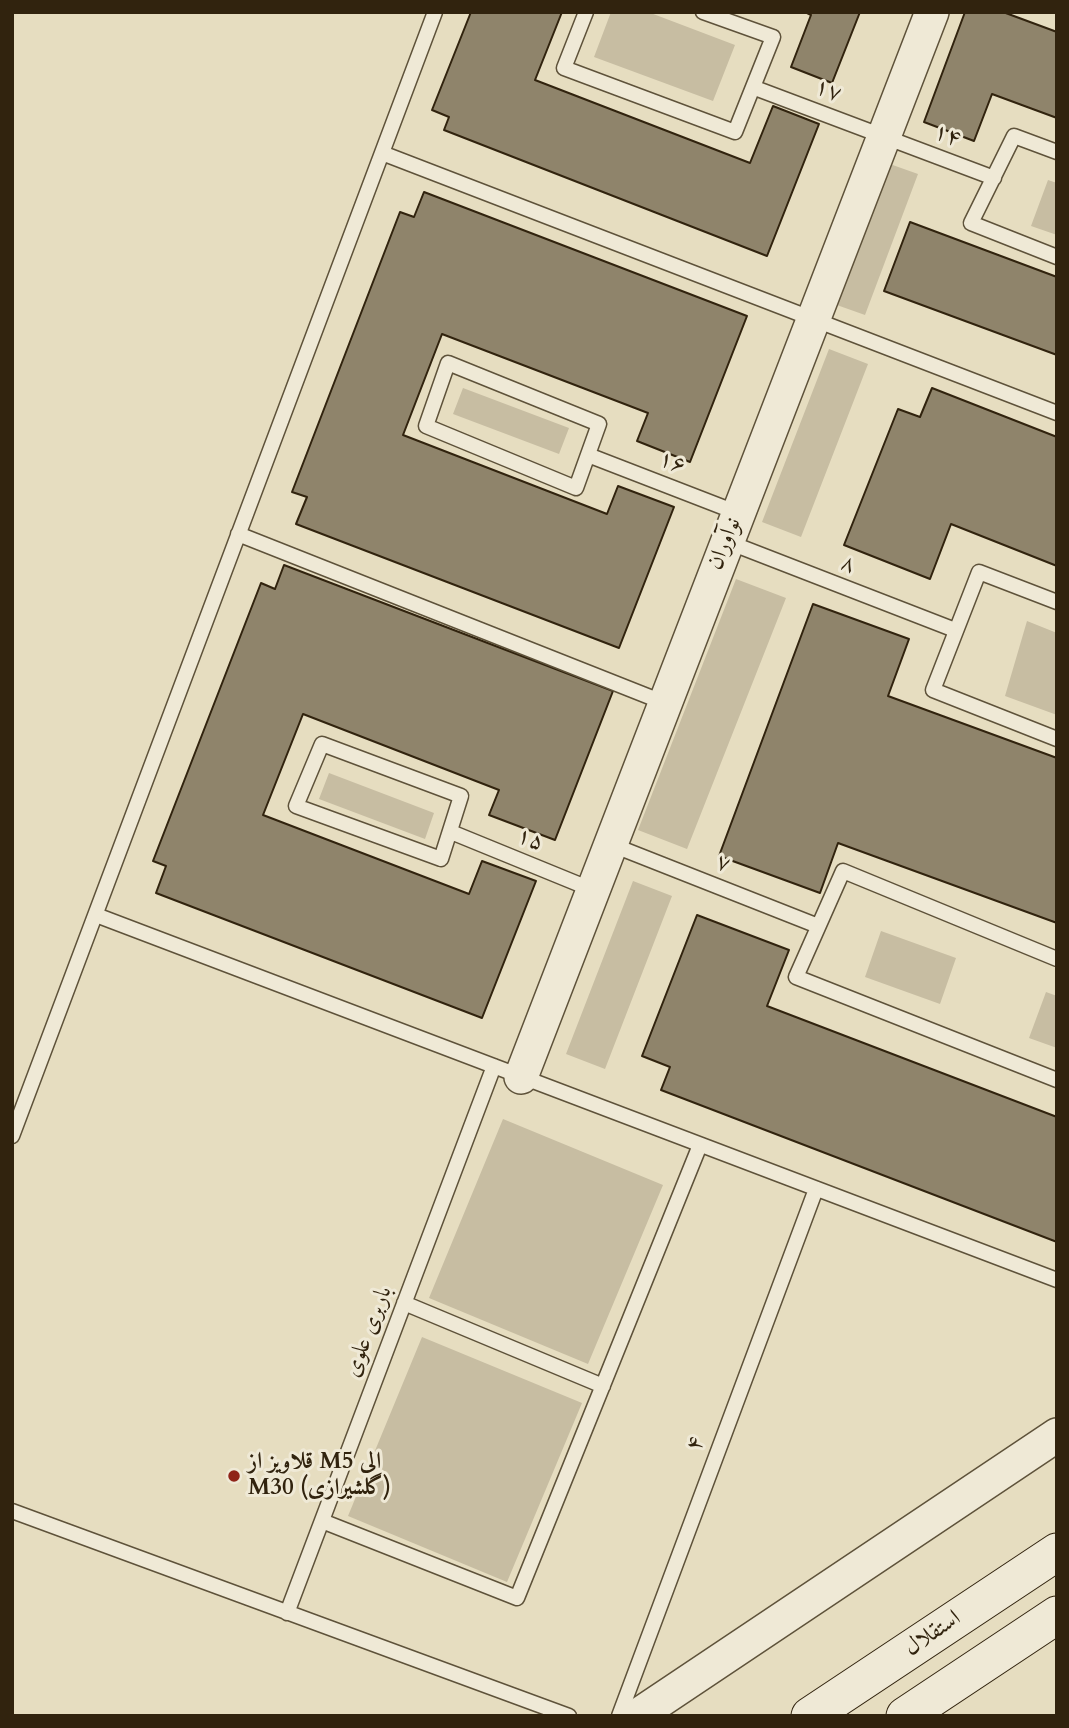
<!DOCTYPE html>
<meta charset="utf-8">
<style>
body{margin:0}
#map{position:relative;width:1069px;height:1728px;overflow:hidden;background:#e6ddc0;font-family:Cardo,serif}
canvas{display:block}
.frame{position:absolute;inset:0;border:14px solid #31230e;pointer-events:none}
</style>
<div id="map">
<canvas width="1069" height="1728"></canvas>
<div class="frame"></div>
</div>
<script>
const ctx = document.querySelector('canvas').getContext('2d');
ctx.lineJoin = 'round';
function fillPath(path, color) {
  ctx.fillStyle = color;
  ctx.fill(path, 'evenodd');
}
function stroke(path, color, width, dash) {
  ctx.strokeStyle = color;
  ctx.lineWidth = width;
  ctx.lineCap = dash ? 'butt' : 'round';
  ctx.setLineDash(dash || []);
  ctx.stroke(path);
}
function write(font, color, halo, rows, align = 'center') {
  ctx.font = font + ' Cardo,Amiri,serif';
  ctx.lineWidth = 6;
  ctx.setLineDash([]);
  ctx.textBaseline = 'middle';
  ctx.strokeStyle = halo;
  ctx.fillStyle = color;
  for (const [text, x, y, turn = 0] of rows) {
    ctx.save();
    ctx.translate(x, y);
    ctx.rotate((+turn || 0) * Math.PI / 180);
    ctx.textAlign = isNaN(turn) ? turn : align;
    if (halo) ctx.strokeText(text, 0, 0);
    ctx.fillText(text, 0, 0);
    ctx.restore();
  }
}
fillPath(new Path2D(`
 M611,12h37l87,33 -22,56 -119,-44z
 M887,163l31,11 -53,141 -31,-11z
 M1048,180l9,3v52l-26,-9z
 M829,349l39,15 -67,173 -39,-15z
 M463,388l106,40 -10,26 -106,-40z
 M736,579l50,19 -99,251 -49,-19z
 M1027,621l30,12v82l-52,-19z
 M329,773l105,40 -9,26 -106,-40z
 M633,881l39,15 -67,173 -39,-15z
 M881,931l75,27 -16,46 -75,-27z
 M1046,992l11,4v52l-28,-10z
 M503,1119l160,66 -75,179 -159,-66z
 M422,1337l160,66 -75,179 -159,-66z`), '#c7bda2');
const building = new Path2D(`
 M471,12h91l-27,68 215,83 23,-57 46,18 -52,132 -323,-126 5,-13 -17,-7z
 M805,12h55l-28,71 -41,-16 20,-52z
 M965,12h38l54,20v86l-65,-24 -18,47 -50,-19z
 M424,192l323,124 -57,146 -53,-21 11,-28 -206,-79 -39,101 204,79 11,-28 56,21 -55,141 -323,-124 11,-27 -15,-5 108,-280 14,5z
 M910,222l147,55v78l-173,-64z
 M932,388l125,49v129l-106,-42 -21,55 -86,-34 54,-136 22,8z
 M284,565l329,126 -58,149 -66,-25 10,-25 -196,-76 -40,101 206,79 13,-33 54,20 -54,137 -326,-125 10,-27 -13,-5 108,-278 14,6z
 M813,604l96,35 -21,57 169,62v165l-219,-80 -18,50 -101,-37z
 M697,915l92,35 -22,56 290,111v125l-396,-152 9,-23 -28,-11z`);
fillPath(building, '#8f846b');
stroke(building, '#31230e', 2);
const service = new Path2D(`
 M586,12l-22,56 171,64 38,-95 -70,-25
 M755,88l239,90
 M1057,152l-43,-16 -43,87 86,34
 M382,153l675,260
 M448,363l151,61 -23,64 -150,-62z
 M588,455l150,58
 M238,534l427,169
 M728,542l227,88
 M1057,602l-78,-30 -46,118 124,49
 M322,744l139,52 -20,63 -145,-53z
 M451,832l142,58
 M610,844l208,82
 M96,915l961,365
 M1057,959l-214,-88 -47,106 261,103
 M12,1136l423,-1124
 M404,1303l199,83
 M12,1511l557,205
 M322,1521l195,77 183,-453
 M287,1613l207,-547
 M619,1716l197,-527`);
const tertiary = new Path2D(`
 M521,1077l411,-1065
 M637,1716l420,-281`);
const secondary = new Path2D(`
 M810,1716l247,-164
 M905,1716l152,-101`);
stroke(service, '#5e523a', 17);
stroke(tertiary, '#5e523a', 36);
stroke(secondary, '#31230e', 39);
stroke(service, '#efe9d6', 14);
stroke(tertiary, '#efe9d6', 33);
stroke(secondary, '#efe9d6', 37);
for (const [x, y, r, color] of [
 [234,1476,7,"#8f2418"]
]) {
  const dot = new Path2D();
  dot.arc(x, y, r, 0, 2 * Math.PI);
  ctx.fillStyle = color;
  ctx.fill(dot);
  stroke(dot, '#efe9d6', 2.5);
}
write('23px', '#31230e', '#efe9d6', [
 ["۱۷",828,91,21],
 ["۱۴",947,136,21],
 ["۱۶",672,463,21],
 ["نوآوران",725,544,-68],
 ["۸",848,565,21],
 ["۱۵",530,840,22],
 ["۷",723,864,21],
 ["باربری علوی",369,1332,-69],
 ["۴",696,1444,-69],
 ["استقلال",933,1634,-34]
]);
write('bold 23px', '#31230e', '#efe9d6', [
 ["قلاویز از M5 الی",248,1463],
 ["M30 (گلشیرازی)",248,1489]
], 'left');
</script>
